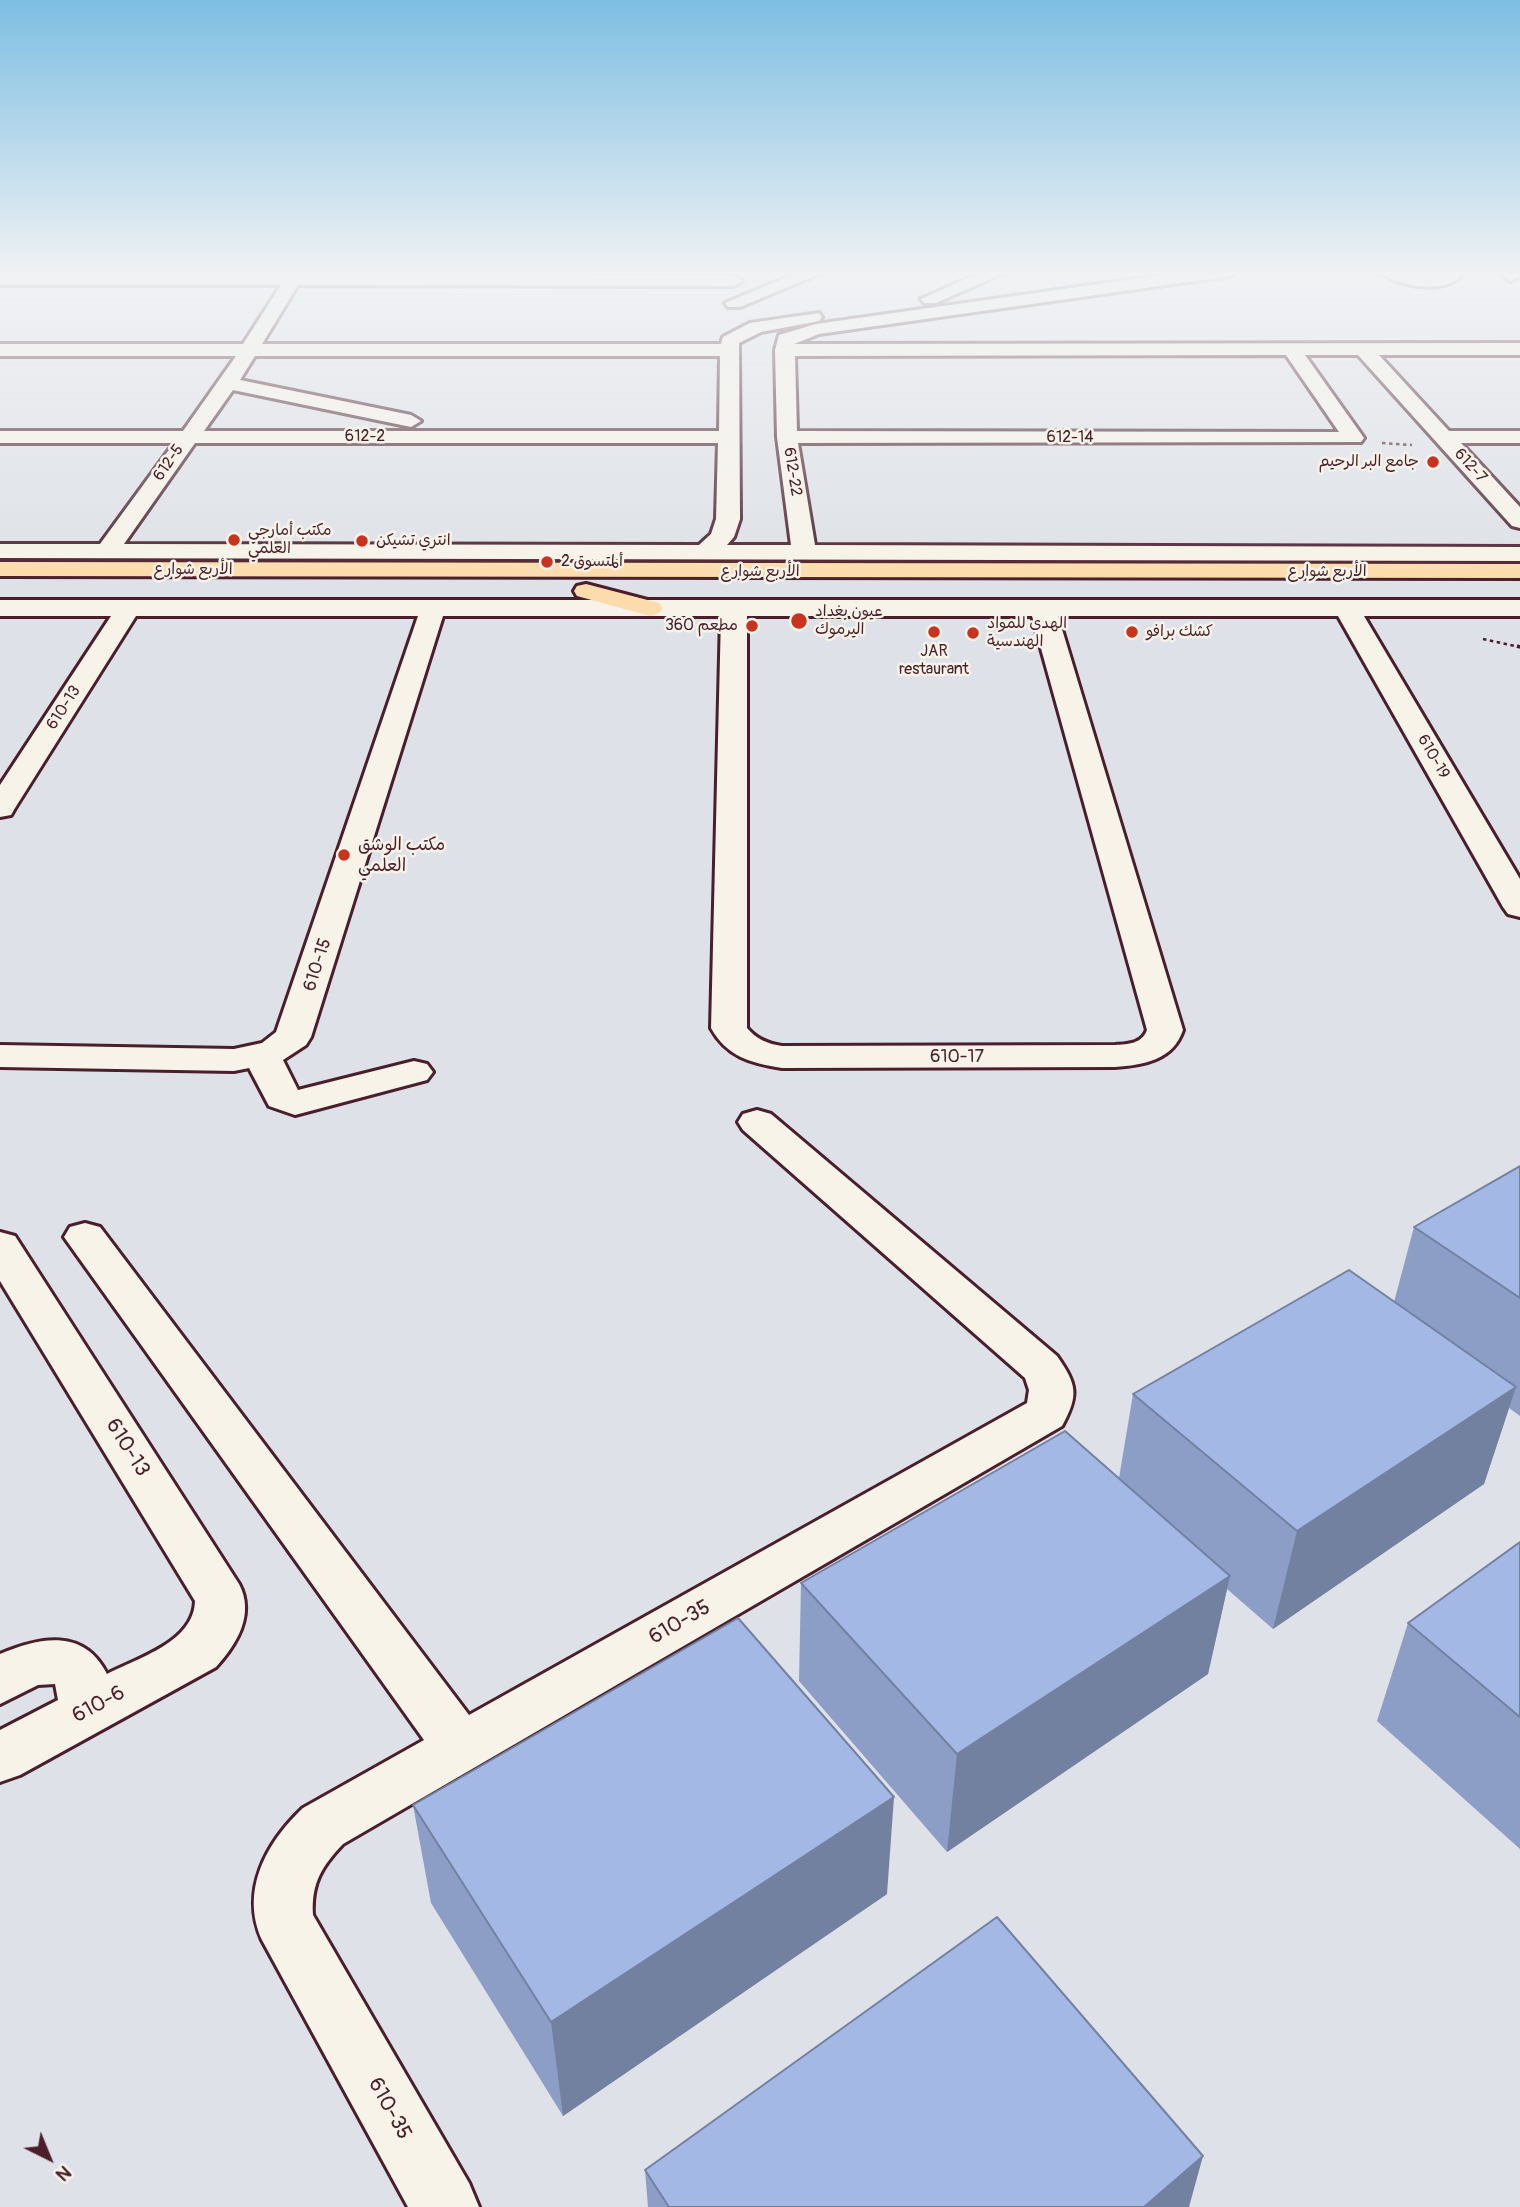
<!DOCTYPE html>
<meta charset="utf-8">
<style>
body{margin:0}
#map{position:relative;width:1520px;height:2207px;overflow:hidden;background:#dee1e7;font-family:Pangolin,sans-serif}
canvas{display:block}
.north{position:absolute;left:14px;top:2123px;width:70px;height:70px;-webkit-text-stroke:5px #f7f3e8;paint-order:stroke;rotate:137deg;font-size:19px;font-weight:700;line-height:28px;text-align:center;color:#4a1f2b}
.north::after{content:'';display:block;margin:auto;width:24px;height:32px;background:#4a1f2b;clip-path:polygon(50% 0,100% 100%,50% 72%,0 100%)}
</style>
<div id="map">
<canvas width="1520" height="2207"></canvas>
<div class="north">N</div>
</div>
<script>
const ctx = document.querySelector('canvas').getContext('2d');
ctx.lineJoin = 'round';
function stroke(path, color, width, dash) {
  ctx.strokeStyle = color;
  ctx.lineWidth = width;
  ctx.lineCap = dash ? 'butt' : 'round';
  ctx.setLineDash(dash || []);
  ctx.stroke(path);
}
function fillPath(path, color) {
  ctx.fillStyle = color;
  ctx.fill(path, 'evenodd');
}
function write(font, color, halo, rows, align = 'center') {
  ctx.font = font + ' Pangolin,"Playpen Sans Arabic",sans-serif';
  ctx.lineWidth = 5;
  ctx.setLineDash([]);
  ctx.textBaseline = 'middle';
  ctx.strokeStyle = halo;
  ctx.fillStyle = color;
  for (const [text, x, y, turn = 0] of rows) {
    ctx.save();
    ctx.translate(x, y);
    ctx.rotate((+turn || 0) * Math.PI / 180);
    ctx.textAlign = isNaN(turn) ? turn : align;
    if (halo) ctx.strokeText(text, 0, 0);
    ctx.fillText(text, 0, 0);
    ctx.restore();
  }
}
const minor = new Path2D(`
 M290,271h17l-2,4 429,1 8,5 -8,5 -436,-1 -36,59h459l2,-7 27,-14 69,-10 3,4 -3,4 -58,11 -22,11 1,176 -6,18 -7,8h64l-14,-108 -2,-87 4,-15 37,-11 375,-53h47l-8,5 -411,58 -25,10 726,-1v12h-141l70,76h71v12h-59l59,64v21l-8,-2 -154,-171h-53l59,83 -3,4 -563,1 17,102 705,2v14l-1520,-3v-14h100l74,-101h-174v-12h183l53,-75h-236v-12h243l38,-59h-281v-10h288zM1286,355l53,77 -542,-1 -2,-75zM255,356h465l-1,75h-515l29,-41 178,37 10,-6 -10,-6 -171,-35zM195,443h523l-2,76 -5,15 -12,11 -575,-1z
 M802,271h24l-86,36h-12l-3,-4z
 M984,271h24l-72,32h-12l-3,-4z
 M1380,271l61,4 -2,-4h19l3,5c-16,18 -65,11 -81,-5z
 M1497,271h19l3,5 -8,5z
 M0,600h1520v16h-156l156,263v38l-12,-3 -5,-7 -165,-291h-280l125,414c-10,30 -39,35 -68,37l-333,1c-31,-5 -55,-11 -71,-40l10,-412h-278l-132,421 -5,8 -23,15 15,30 116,-29 13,3 6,8 -6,8 -132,35 -26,-9 -20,-38 -15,3 -234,-4v-22l234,4 28,-6 14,-11 142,-416h-282l-121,192 -4,7 -11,2v-32l111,-169h-111zM747,616h285l115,414c-5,14 -19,14 -32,15l-333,1c-14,-2 -26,-7 -35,-18z
 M757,1110l14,4 286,242c20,29 22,39 5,70l-719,418c-21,22 -32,39 -30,71l156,268 10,24h-71l-146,-267c-22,-49 4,-97 41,-132l121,-68 -360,-503 6,-10 15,-4 15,4 369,488 558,-312 2,-13 -4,-12 -282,-248 -5,-8 5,-8z
 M0,1232l15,4 224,348c16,30 -2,60 -23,83l-196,108 -20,7v-52l58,-30 -3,-16 -17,1 -38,19v-50c40,-17 84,-26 107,20 31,-16 87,-32 88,-73l-195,-320z`);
const major = new Path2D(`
 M0,562l1520,2v14l-1520,-2z
 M586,584l73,19 4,5 -4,5 -9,3 -73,-20 -3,-5 3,-5z`);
stroke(minor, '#4a1f2b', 6);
stroke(major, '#4a1f2b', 6);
stroke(new Path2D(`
 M1382,443l30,2
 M1483,639l37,8`), '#4a1f2b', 2.5, [3.5, 3.5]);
stroke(new Path2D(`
 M1517,646l3,1`), '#4a1f2b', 3.5, [4.5, 4.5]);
fillPath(minor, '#f7f3e8');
fillPath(major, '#fcdcac');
fillPath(new Path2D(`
 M1520,1166v250l-11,-8 -25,76 -211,145 -46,-40 -19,85 -261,178 -148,-171 2,-98 318,-105 14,-84 261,-92 20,-75z
 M1520,1542v307l-143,-128 31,-98z
 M413,1805l474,89 -324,222 -132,-213z
 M645,2170l544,37h-541z`), '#8d9ec6');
fillPath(new Path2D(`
 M1516,1387l-32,97 -211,145 24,-98z
 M1230,1576l-22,98 -261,178 10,-98z
 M894,1797l-7,97 -324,222 -12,-94z
 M1203,2156l-14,51h-45z`), '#7381a1');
const building = new Path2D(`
 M1520,1166v132l-106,-71z
 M1349,1270l167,117 -219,144 -164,-137z
 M1065,1431l165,145 -273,178 -156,-171z
 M1520,1542v175l-112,-94z
 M738,1618l156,179 -343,225 -138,-217z
 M997,1917l206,239 -59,51h-475l-24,-37z`);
fillPath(building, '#a4b8e6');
stroke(building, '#7381a1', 2);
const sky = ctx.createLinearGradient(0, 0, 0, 580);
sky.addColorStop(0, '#7dbee2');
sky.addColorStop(0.47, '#f0f2f4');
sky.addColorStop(1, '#f0f2f400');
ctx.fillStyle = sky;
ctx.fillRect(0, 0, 1520, 580);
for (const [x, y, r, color] of [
 [1433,462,7,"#c8321e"],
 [234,540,7,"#c8321e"],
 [362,541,7,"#c8321e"],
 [547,562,7,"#c8321e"],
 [799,621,9,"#c8321e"],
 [752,626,7,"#c8321e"],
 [934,632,7,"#c8321e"],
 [1132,632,7,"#c8321e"],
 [973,633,7,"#c8321e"],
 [344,855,7,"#c8321e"]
]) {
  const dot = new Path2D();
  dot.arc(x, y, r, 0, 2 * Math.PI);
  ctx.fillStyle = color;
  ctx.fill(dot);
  stroke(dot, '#f7f3e8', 2.5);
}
write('16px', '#4a1f2b', '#f7f3e8', [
 ["612-2",365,437],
 ["612-14",1070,438],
 ["612-5",169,463,-55],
 ["612-7",1470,466,48],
 ["612-22",792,472,81],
 ["الأربع شوارع",193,570],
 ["الأربع شوارع",760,572],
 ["الأربع شوارع",1327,572],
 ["610-13",64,708,-57],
 ["610-19",1433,757,60]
]);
write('16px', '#4a1f2b', '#f7f3e8', [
 ["جامع البر الرحيم",1419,462,"right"],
 ["مكتب أمارجي",248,531],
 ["العلمي",248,549],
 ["انتري تشيكن",376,541],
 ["ألمتسوق 2",561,562],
 ["عيون بغداد",815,612],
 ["اليرموك",815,630],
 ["الهدى للمواد",987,624],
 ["الهندسية",987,642],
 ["مطعم 360",738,626,"right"],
 ["كشك برافو",1146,632],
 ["JAR",934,652,"center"],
 ["restaurant",934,670,"center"]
], 'left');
write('18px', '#4a1f2b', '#f7f3e8', [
 ["مكتب الوشق",358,845],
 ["العلمي",358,866]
], 'left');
write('18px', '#4a1f2b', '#f7f3e8', [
 ["610-15",318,965,-72],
 ["610-17",957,1057]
]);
write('21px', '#4a1f2b', '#f7f3e8', [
 ["610-13",127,1448,58],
 ["610-35",680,1623,-30],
 ["610-6",99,1705,-28],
 ["610-35",389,2109,61]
]);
</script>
